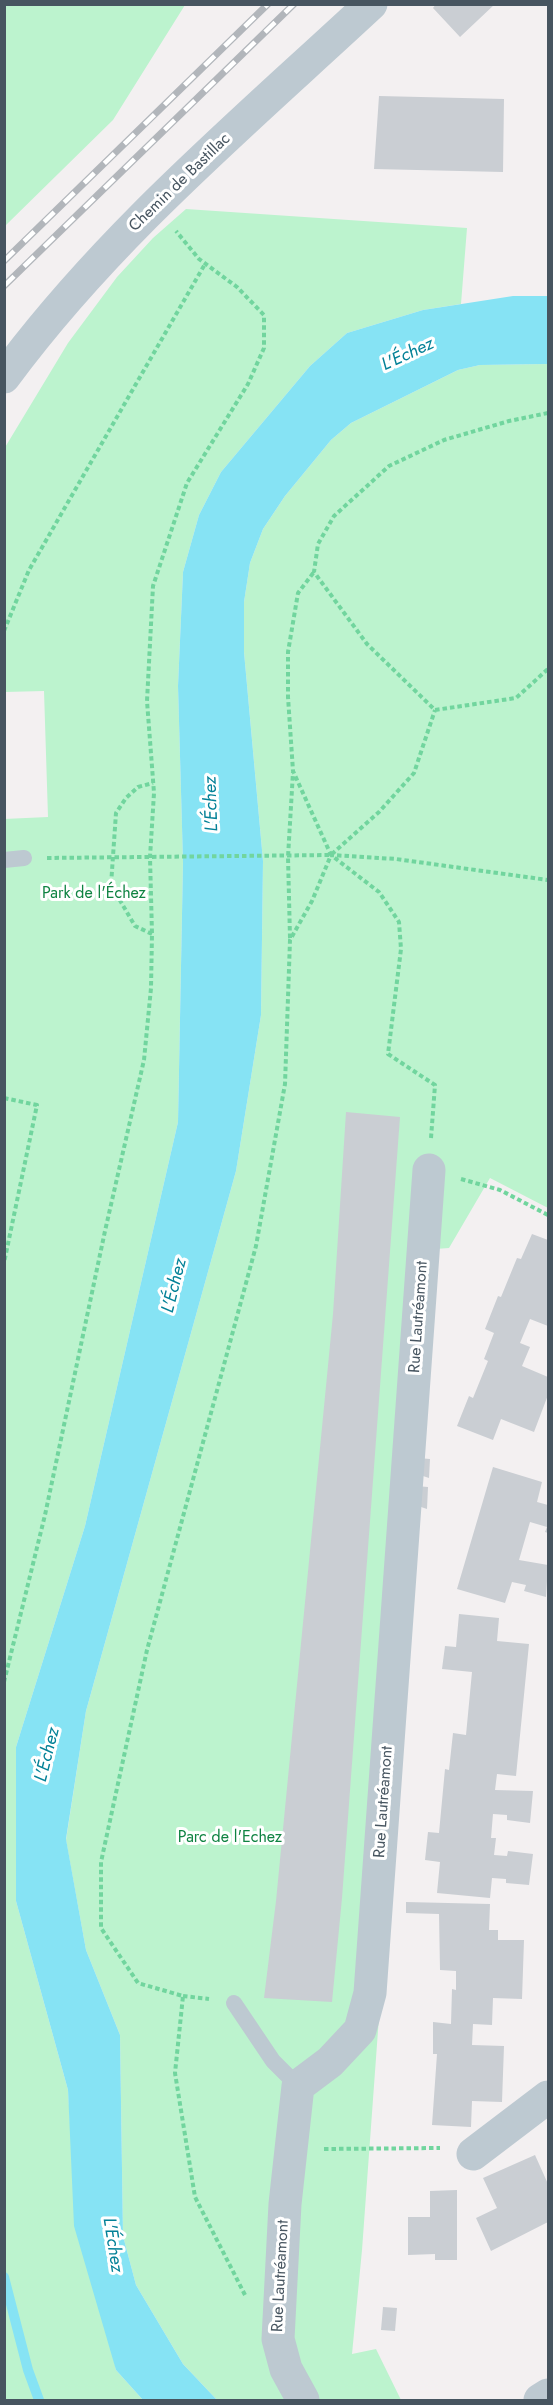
<!DOCTYPE html>
<meta charset="utf-8">
<style>
body{margin:0}
#map{position:relative;width:553px;height:2405px;overflow:hidden;background:#f3f0f1;font-family:Jost,sans-serif}
canvas{display:block}
.frame{position:absolute;inset:0;border:6px solid #475560;pointer-events:none}
</style>
<div id="map">
<canvas width="553" height="2405"></canvas>
<div class="frame"></div>
</div>
<script>
const ctx = document.querySelector('canvas').getContext('2d');
ctx.lineJoin = 'round';
function fillPath(path, color) {
  ctx.fillStyle = color;
  ctx.fill(path, 'evenodd');
}
function stroke(path, color, width, dash) {
  ctx.strokeStyle = color;
  ctx.lineWidth = width;
  ctx.lineCap = dash ? 'butt' : 'round';
  ctx.setLineDash(dash || []);
  ctx.stroke(path);
}
function write(font, color, halo, rows, align = 'center') {
  ctx.font = font + ' Jost,sans-serif';
  ctx.lineWidth = 6;
  ctx.setLineDash([]);
  ctx.textBaseline = 'middle';
  ctx.strokeStyle = halo;
  ctx.fillStyle = color;
  for (const [text, x, y, turn = 0] of rows) {
    ctx.save();
    ctx.translate(x, y);
    ctx.rotate((+turn || 0) * Math.PI / 180);
    ctx.textAlign = isNaN(turn) ? turn : align;
    if (halo) ctx.strokeText(text, 0, 0);
    ctx.fillText(text, 0, 0);
    ctx.restore();
  }
}
fillPath(new Path2D(`
 M5,4l180,1 -72,115 -108,106z
 M186,209l281,19 -6,76 -38,6 -76,23 -37,33 -89,106 -22,43 -16,57 -5,114 5,175 -5,261 -93,404 -69,221v154l52,189 4,66 44,214 27,30h-138l-1,-1581 44,-2 -4,-126 -39,1 -1,-243 64,-106 49,-66 36,-39z
 M548,364v844l-58,-30 -41,70 -14,1 -73,1001 -10,104 24,-5 25,51h-184l-34,-36 -47,-79 -13,-49 -3,-201 -34,-85 -20,-110 20,-129 150,-540 25,-156 2,-154 -19,-209v-50l6,-39 13,-34 22,-33 46,-56 20,-17 107,-53 22,-5z`), '#bcf3ce');
fillPath(new Path2D(`
 M513,296h35v68l-68,1 -22,5 -107,53 -20,17 -46,56 -22,33 -13,34 -6,39v50l19,209 -2,154 -25,156 -150,540 -20,128 20,111 34,85 3,201 13,49 47,79 34,36h-74l-27,-30 -42,-144 -6,-136 -52,-189v-154l69,-221 93,-404 5,-260 -5,-176 5,-114 16,-57 22,-43 89,-106 37,-33 76,-23z`), '#86e3f4');
stroke(new Path2D(`
 M4,2277l24,93 11,30`), '#86e3f4', 10);
fillPath(new Path2D(`
 M436,4h59l-35,33 -27,-29z
 M379,96l125,3 -1,73 -129,-3z
 M346,1112l54,5 -58,781 -10,104 -68,-4 12,-97 57,-587z
 M532,1234l16,6v86l-18,-7 -10,24 10,4 -8,19 26,11v18l-14,37 -33,-13 -8,21 -36,-14 12,-30 4,2 15,-37 -4,-2 10,-26 -9,-4 13,-33 3,1 16,-39 4,1z
 M418,1458l12,1 -1,19 -12,-4z
 M493,1467l49,15 -5,20 11,3v28l-3,-1 2,-5 -17,-5 -11,38 29,5 -2,32 -22,-6 2,-6 -14,-3 -7,21 -48,-14z
 M416,1486l12,1 -1,22 -12,-4z
 M459,1614l40,4 -2,23 32,3 -13,132 -19,-2 -2,16 38,1 -3,32 -23,-3v-5l-14,-1 -2,24h5l-2,17 13,1 1,-5 25,3 -4,31 -23,-2v-4l-14,-1 -2,20 -53,-5 3,-31 -15,-2 3,-28 11,1 6,-64 4,1 4,-37 13,2 6,-63 -30,-3 3,-23 11,1z
 M406,1902l84,2 -1,26h9v10h26l-2,59 -29,-1 -1,27 -19,-1 -1,21 32,1 -2,56 -30,-1 -1,26 -39,-2 5,-71h-4v-32l18,2 1,-35 4,1v-19l-16,-1 -1,-56 -33,-1z
 M535,2155l13,29v38l-57,29 -15,-33 21,-10 -14,-30z
 M457,2190v70h-22v-6l-27,1v-38h22v-26z
 M383,2307l14,1 -2,23 -14,-1z`), '#caced3');
stroke(new Path2D(`
 M548,413l-39,8 -65,19 -55,26 -55,50 -16,28 -4,28 53,72 68,66 81,-12 32,-29
 M4,631l25,-61 176,-306
 M47,858l284,-3 48,-43 35,-39 21,-63
 M152,934l-17,-8 -24,-41 5,-72 10,-15 12,-11 15,-4
 M290,938l-2,-81 5,-85
 M4,1098l33,7 -33,158
 M431,1138l4,-53 -47,-31 13,-105 -2,-27 -20,-30 -48,-37 65,4 152,21
 M461,1179l39,11 48,25
 M4,1682l41,-167 60,-284 39,-171 7,-72 1,-54 -2,-77 4,-64 -7,-92 6,-115 34,-103 61,-99 16,-36v-33l-27,-28 -38,-28 -23,-28
 M183,1996l26,3
 M324,2149l116,-1
 M245,2295l-50,-98 -20,-124 8,-77 -45,-13 -37,-55v-66l46,-212 109,-404 29,-162 5,-144 22,-39 19,-46 -38,-84 -5,-74v-45l10,-59 16,-21`), '#71d59e', 4, [4.5, 3]);
stroke(new Path2D(`
 M4,860l20,-2
 M234,2003l39,58 25,25`), '#bdc9d1', 16);
stroke(new Path2D(`
 M4,377c104,-141 239,-254 367,-373
 M473,2154l75,-57
 M303,2400l-17,-31 -8,-30 7,-135 13,-118 32,-24 30,-32 10,-37 59,-823
 M540,2400l8,-5`), '#bdc9d1', 33);
const rail = new Path2D(`
 M4,261l264,-257
 M4,286l290,-282`);
stroke(rail, '#b2b6bb', 7);
stroke(rail, '#fff', 4.5, [14]);
write('16px', '#475560', '#fff', [
 ["Chemin de Bastillac",180,183,-44],
 ["Rue Lautréamont",419,1317,-86],
 ["Rue Lautréamont",384,1802,-86],
 ["Rue Lautréamont",281,2276,-87]
]);
write('16px', '#0f8342', '#fff', [
 ["Park de l'Échez",94,894],
 ["Parc de l'Echez",230,1838]
]);
write('italic 18px', '#038197', '#fff', [
 ["L'Échez",408,355,-25],
 ["L'Échez",212,804,-92],
 ["L'Échez",175,1286,-76],
 ["L'Échez",48,1755,-76],
 ["L'Échez",112,2245,81]
]);
</script>
